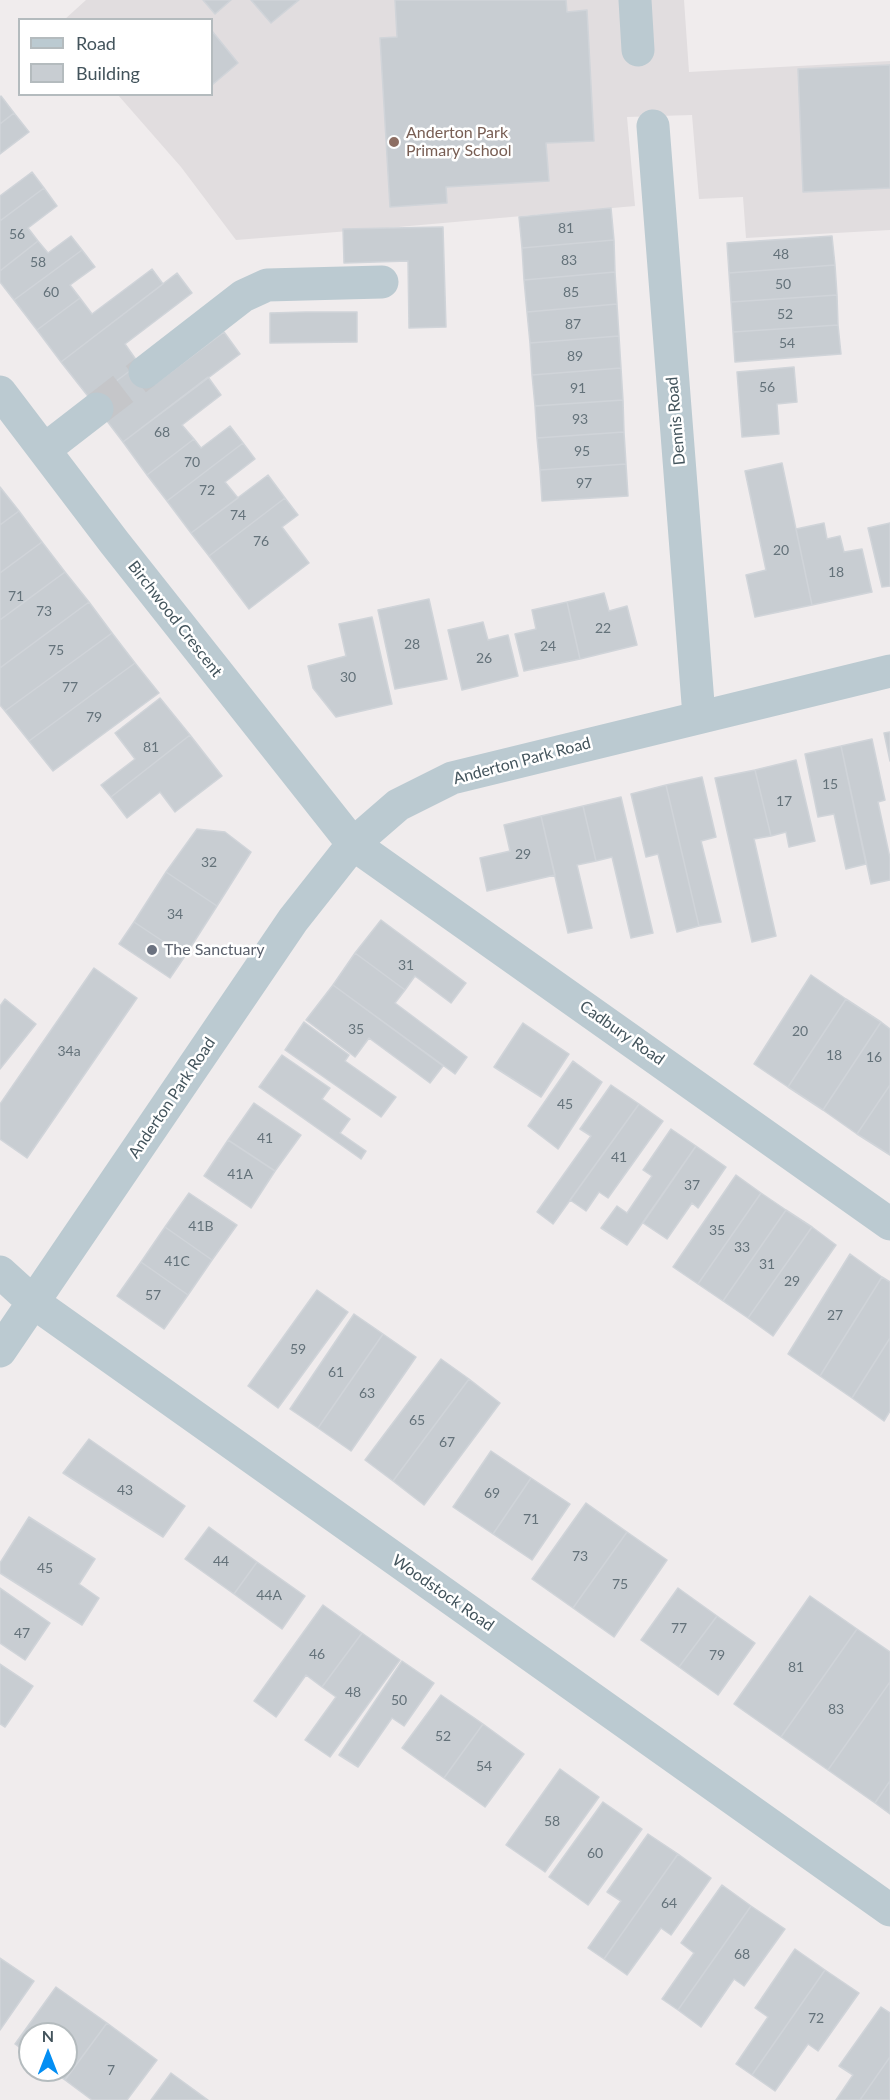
<!DOCTYPE html>
<style>
body{margin:0}
#map{position:relative;width:890px;height:2100px;overflow:hidden;background:#f0eced;font-family:Lato,sans-serif}
canvas{display:block}
.legend{position:absolute;left:18px;top:18px;width:195px;height:78px;box-sizing:border-box;background:#fff;border:2px solid #b4bbbe;margin:0;padding:8px 10px;list-style:none;font-size:18px;color:#43545c}
.legend li{display:flex;align-items:center;gap:12px;height:30px}
.legend b{width:30px;border:2px solid #b4bbbe}
.north{position:absolute;left:18px;top:2022px;width:60px;height:60px;box-sizing:border-box;background:#fff;border:2px solid #b4bbbe;border-radius:50%;rotate:0deg;font-size:16px;font-weight:700;line-height:24px;text-align:center;color:#43545c}
.north::after{content:'';display:block;margin:auto;width:21px;height:27px;background:#038ef3;clip-path:polygon(50% 0,100% 100%,50% 72%,0 100%)}
</style>
<div id="map">
<canvas width="890" height="2100"></canvas>
<ul class="legend">
<li><b style="height:8px;background:#bbcad1"></b>Road</li>
<li><b style="height:16px;background:#c8cdd2"></b>Building</li>
</ul>
<div class="north">N</div>
</div>
<script>
const ctx = document.querySelector('canvas').getContext('2d');
ctx.lineJoin = 'round';
function fillPath(path, color) {
  ctx.fillStyle = color;
  ctx.fill(path, 'evenodd');
}
function stroke(path, color, width, dash) {
  ctx.strokeStyle = color;
  ctx.lineWidth = width;
  ctx.lineCap = dash ? 'butt' : 'round';
  ctx.setLineDash(dash || []);
  ctx.stroke(path);
}
function write(font, color, halo, rows, align = 'center') {
  ctx.font = font + ' Lato,sans-serif';
  ctx.lineWidth = 5;
  ctx.setLineDash([]);
  ctx.textBaseline = 'middle';
  ctx.strokeStyle = halo;
  ctx.fillStyle = color;
  for (const [text, x, y, turn = 0] of rows) {
    ctx.save();
    ctx.translate(x, y);
    ctx.rotate((+turn || 0) * Math.PI / 180);
    ctx.textAlign = isNaN(turn) ? turn : align;
    if (halo) ctx.strokeText(text, 0, 0);
    ctx.fillText(text, 0, 0);
    ctx.restore();
  }
}
fillPath(new Path2D(`
 M86,0h598l5,72 201,-11v169l-144,8 -3,-41 -44,2 -7,-84 -65,2 8,89 -248,22 -151,12 -55,-73 -63,-72 94,-1v-74h-148z`), '#e1dddf');
const building = new Path2D(`
 M203,0h28l-16,14z
 M251,0h48l-28,23z
 M395,0h171l1,12 20,-2 7,131 -48,2 3,38 -103,6 1,16 -57,4 -10,-169 17,-1z
 M212,31l26,32 -26,22z
 M890,65v123l-87,4 -5,-123z
 M1,96l13,17 -14,11v-27z
 M14,113l15,19 -29,22v-30z
 M32,172l12,16 -44,33v-25z
 M44,188l13,18 -29,22 10,13 -38,30v-50z
 M611,208l3,32 -92,8 -3,-31z
 M443,227l3,100 -37,1 -1,-67 -64,2 -1,-34z
 M71,236l11,14 -68,50 -14,-18v-11l38,-30 10,12z
 M832,236l3,29 -106,8 -2,-30z
 M614,240l1,32 -91,8 -2,-32z
 M82,250l13,17 -25,18 10,13 -43,32 -23,-30z
 M835,265l2,30 -106,7 -2,-29z
 M152,269l11,15 -102,78 -24,-32 43,-32 12,16z
 M615,272l2,32 -90,8 -3,-32z
 M177,273l15,20 -67,51 14,20 -48,36 -30,-38z
 M837,295l1,30 -105,7 -2,-30z
 M617,304l2,32 -89,7 -3,-31z
 M306,312h51v30l-87,1v-30z
 M838,325l3,29 -106,8 -2,-30z
 M224,332l16,22 -117,88 -32,-42 48,-36 16,20z
 M619,336l2,32 -89,7 -2,-32z
 M794,367l3,35 -20,2 2,30 -37,3 -5,-65z
 M621,368l2,32 -88,6 -3,-31z
 M208,377l13,18 -39,30 12,14 -47,36 -24,-33z
 M623,400l1,32 -87,6 -2,-32z
 M230,426l13,17 -76,58 -20,-26 47,-36 7,9z
 M624,432l2,32 -86,6 -3,-32z
 M243,443l12,16 -30,23 13,16 -47,35 -24,-32z
 M782,463l30,142 -57,12 -9,-42 20,-5 -21,-99z
 M626,464l2,32 -86,5 -2,-31z
 M268,475l17,23 -76,58 -18,-23z
 M0,487l19,24 -19,14z
 M285,498l13,17 -16,12 27,36 -60,46 -40,-53z
 M19,511l23,31 -42,31v-48z
 M824,523l3,16 13,-3 4,16 18,-3 10,43 -60,13 -16,-76z
 M890,523v63l-8,1 -14,-59z
 M42,542l23,30 -65,48v-47z
 M65,572l24,30 -89,66v-48z
 M604,593l5,18 18,-5 10,39 -57,14 -13,-57z
 M429,599l18,80 -52,10 -17,-79z
 M89,602l23,31 -107,78 -5,-6v-37z
 M567,602l13,57 -56,12 -9,-37 21,-5 -4,-19z
 M372,617l20,87 -56,13 -23,-29 -5,-22 38,-10 -7,-32z
 M483,622l5,18 20,-5 10,41 -56,14 -14,-60z
 M112,633l23,30 -106,78 -24,-30z
 M135,663l24,30 -106,78 -24,-30z
 M160,698l30,37 -79,62 -10,-12 34,-26 -20,-26z
 M890,732v29l-6,-28z
 M190,735l32,41 -47,36 -15,-20 -33,26 -16,-21z
 M872,739l13,61 -7,2 12,56v22l-19,4 -30,-138z
 M841,746l25,118 -20,5 -12,-55 -16,3 -13,-63z
 M796,760l19,81 -26,6 -3,-15 -15,4 -16,-66z
 M755,770l16,66 -17,3 22,97 -24,6 -37,-164z
 M702,777l14,60 -15,4 20,81 -22,4 -33,-141z
 M666,785l33,141 -22,6 -19,-78 -12,3 -15,-63z
 M621,797l32,136 -22,5 -19,-81 -16,4 -13,-55z
 M583,806l13,55 -19,4 15,63 -24,5 -27,-117z
 M541,816l14,59 -68,16 -7,-33 30,-7 -6,-26z
 M197,829l28,3 26,20 -34,54 -51,-34z
 M166,872l51,34 -32,50 -51,-34z
 M381,920l85,63 -15,20 -36,-27 -10,14 -50,-37z
 M134,922l51,34 -15,22 -51,-34z
 M355,953l50,37 -10,13 72,54 -12,17 -122,-89z
 M94,968l43,30 -110,160 -27,-19v-35z
 M811,975l35,24 -58,88 -34,-23z
 M333,985l110,81 -13,17 -61,-45 -14,19 -49,-37z
 M5,999l31,25 -36,45v-63z
 M846,999l35,23 -58,88 -35,-23z
 M304,1022l45,33 -4,6 51,36 -15,20 -96,-67z
 M881,1022l9,7v56l-33,49 -34,-24z
 M523,1023l46,31 -28,43 -47,-30z
 M282,1055l48,33 -8,11 28,20 -10,14 26,18 -5,8 -102,-72z
 M573,1061l29,21 -44,67 -30,-23z
 M611,1085l28,19 -86,120 -16,-12 54,-76 -11,-7z
 M890,1085v70l-33,-21z
 M254,1103l47,32 -26,36 -47,-31z
 M639,1104l24,17 -55,77 -9,-6 -13,19 -16,-11z
 M671,1129l25,17 -69,99 -26,-17 16,-22 10,7 25,-37 -9,-6z
 M228,1140l47,31 -24,37 -47,-32z
 M696,1146l30,21 -28,41 -6,-5 -25,36 -24,-16z
 M736,1175l25,18 -63,91 -25,-17z
 M189,1193l48,32 -25,35 -47,-33z
 M761,1193l25,17 -63,91 -25,-17z
 M786,1210l26,17 -64,91 -25,-17z
 M165,1227l47,33 -24,35 -47,-33z
 M812,1227l24,18 -63,91 -25,-18z
 M850,1254l32,23 -62,99 -32,-22z
 M141,1262l47,33 -24,34 -47,-33z
 M882,1277l8,5v56l-38,60 -32,-22z
 M317,1290l31,22 -70,96 -30,-22z
 M354,1314l29,20 -65,94 -28,-19z
 M383,1334l33,23 -65,94 -33,-23z
 M890,1338v73l-6,10 -32,-23z
 M441,1359l28,20 -76,102 -28,-21z
 M469,1379l31,24 -76,102 -31,-24z
 M89,1439l96,67 -22,31 -100,-64z
 M491,1451l40,27 -38,56 -40,-27z
 M531,1478l39,26 -38,56 -39,-26z
 M586,1503l41,29 -54,76 -41,-29z
 M29,1517l66,42 -16,25 20,14 -17,27 -82,-52v-10z
 M209,1527l48,35 -23,32 -49,-35z
 M627,1532l40,28 -53,77 -41,-29z
 M257,1562l48,34 -23,33 -48,-35z
 M0,1588l50,35 -25,37 -25,-17z
 M678,1588l39,28 -38,51 -38,-27z
 M810,1596l47,33 -76,108 -47,-33z
 M323,1605l39,28 -40,54 -16,-12 -30,42 -22,-16z
 M717,1616l38,27 -37,52 -39,-28z
 M857,1629l33,23v30l-62,88 -47,-33z
 M362,1633l38,27 -70,97 -25,-17 31,-43 -14,-10z
 M402,1661l32,22 -30,43 -12,-8 -34,49 -19,-12z
 M0,1664l33,22 -28,41 -5,-3z
 M890,1682v99l-15,22 -47,-33z
 M441,1695l42,29 -39,54 -42,-30z
 M483,1724l41,30 -39,53 -41,-29z
 M560,1769l39,28 -54,75 -39,-27z
 M890,1781v33l-15,-11z
 M603,1802l39,27 -54,76 -39,-28z
 M648,1834l30,20 -74,105 -16,-11 33,-47 -14,-9z
 M678,1854l33,24 -40,57 -10,-7 -34,47 -23,-16z
 M722,1885l29,21 -73,104 -16,-11 32,-46 -13,-10z
 M751,1906l34,23 -41,57 -10,-7 -33,48 -23,-17z
 M795,1949l30,21 -73,105 -16,-11 32,-47 -13,-9z
 M0,1958l34,23 -34,49z
 M825,1970l34,23 -41,58 -10,-7 -33,47 -23,-16z
 M56,1987l51,36 -42,57 -14,-10h15v-36h-36v21l-15,-11z
 M881,2007l9,6v44l-30,43h-24l17,-25 -14,-9z
 M107,2023l50,37 -30,40h-35l-27,-20z
 M890,2057v43h-30z
 M171,2073l37,27h-57z`);
fillPath(building, '#c8cdd2');
stroke(building, '#d0d4d9', 1.5);
stroke(new Path2D(`
 M97,409l48,-37`), '#c5c6c9', 33, [33, 16]);
stroke(new Path2D(`
 M635,0l3,50
 M653,126l46,590
 M145,372l98,-76 24,-11 115,-3
 M0,392l114,150 239,302 537,380
 M44,450l53,-41
 M0,1272l33,30 857,608
 M0,1351l293,-431 60,-76 45,-39 54,-27 438,-107`), '#bbcad1', 33);
for (const [x, y, r, color] of [
 [394,142,6,"#8d6e63"],
 [152,950,6,"#6b7280"]
]) {
  const dot = new Path2D();
  dot.arc(x, y, r, 0, 2 * Math.PI);
  ctx.fillStyle = color;
  ctx.fill(dot);
  stroke(dot, '#fff', 2);
}
write('14px', '#64727a', null, [
 ["81",566,228],
 ["56",17,234],
 ["48",781,254],
 ["83",569,260],
 ["58",38,262],
 ["50",783,284],
 ["60",51,292],
 ["85",571,292],
 ["52",785,314],
 ["87",573,324],
 ["54",787,343],
 ["89",575,356],
 ["56",767,387],
 ["91",578,388],
 ["93",580,419],
 ["68",162,432],
 ["95",582,451],
 ["70",192,462],
 ["97",584,483],
 ["72",207,490],
 ["74",238,515],
 ["76",261,541],
 ["20",781,550],
 ["18",836,572],
 ["71",16,596],
 ["73",44,611],
 ["22",603,628],
 ["28",412,644],
 ["24",548,646],
 ["75",56,650],
 ["26",484,658],
 ["30",348,677],
 ["77",70,687],
 ["79",94,717],
 ["81",151,747],
 ["15",830,784],
 ["17",784,801],
 ["29",523,854],
 ["32",209,862],
 ["34",175,914],
 ["31",406,965],
 ["35",356,1029],
 ["20",800,1031],
 ["34a",69,1051],
 ["18",834,1055],
 ["16",874,1057],
 ["45",565,1104],
 ["41",265,1138],
 ["41",619,1157],
 ["41A",240,1174],
 ["37",692,1185],
 ["41B",201,1226],
 ["35",717,1230],
 ["33",742,1247],
 ["41C",177,1261],
 ["31",767,1264],
 ["29",792,1281],
 ["57",153,1295],
 ["27",835,1315],
 ["59",298,1349],
 ["61",336,1372],
 ["63",367,1393],
 ["65",417,1420],
 ["67",447,1442],
 ["43",125,1490],
 ["69",492,1493],
 ["71",531,1519],
 ["73",580,1556],
 ["44",221,1561],
 ["45",45,1568],
 ["75",620,1584],
 ["44A",269,1595],
 ["77",679,1628],
 ["47",22,1633],
 ["46",317,1654],
 ["79",717,1655],
 ["81",796,1667],
 ["48",353,1692],
 ["50",399,1700],
 ["83",836,1709],
 ["52",443,1736],
 ["54",484,1766],
 ["58",552,1821],
 ["60",595,1853],
 ["64",669,1903],
 ["68",742,1954],
 ["72",816,2018],
 ["7",111,2070]
]);
write('16px', '#785e54', '#fff', [
 ["Anderton Park",406,133],
 ["Primary School",406,151]
], 'left');
write('16px', '#43545c', '#fff', [
 ["Dennis Road",676,421,-95],
 ["Birchwood Crescent",175,619,52],
 ["Anderton Park Road",522,761,-15],
 ["Cadbury Road",622,1033,35],
 ["Anderton Park Road",172,1098,-56],
 ["Woodstock Road",443,1593,35]
]);
write('16px', '#5b616d', '#fff', [
 ["The Sanctuary",164,950]
], 'left');
</script>
